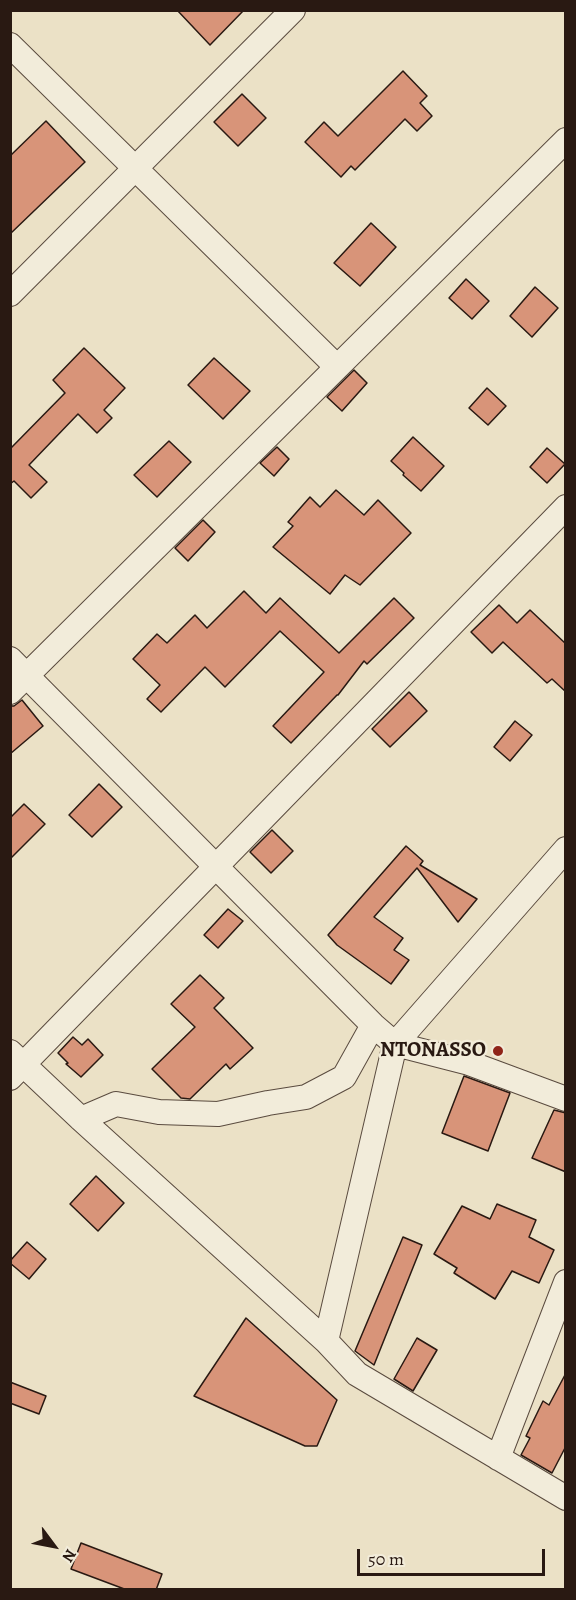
<!DOCTYPE html>
<style>
body{margin:0}
#map{position:relative;width:576px;height:1600px;overflow:hidden;background:#ebe1c6;font-family:Alegreya,serif}
canvas{display:block}
.frame{position:absolute;inset:0;border:12px solid #291912;pointer-events:none}
.north{position:absolute;left:24px;top:1516px;width:60px;height:60px;-webkit-text-stroke:4px #f2ecda;paint-order:stroke;rotate:122deg;font-size:16px;font-weight:700;line-height:24px;text-align:center;color:#291912}
.north::after{content:'';display:block;margin:auto;width:21px;height:27px;background:#291912;clip-path:polygon(50% 0,100% 100%,50% 72%,0 100%)}
.scale{position:absolute;left:357px;top:1549px;width:188px;height:27px;box-sizing:border-box;border:3px solid #291912;border-top:0;padding-left:8px;font-size:18px;line-height:21px;white-space:nowrap;color:#291912;-webkit-text-stroke:4px #f2ecda;paint-order:stroke}
</style>
<div id="map">
<canvas width="576" height="1600"></canvas>
<div class="frame"></div>
<div class="north">N</div>
<div class="scale">50 m</div>
</div>
<script>
const ctx = document.querySelector('canvas').getContext('2d');
ctx.lineJoin = 'round';
function fillPath(path, color) {
  ctx.fillStyle = color;
  ctx.fill(path, 'evenodd');
}
function stroke(path, color, width, dash) {
  ctx.strokeStyle = color;
  ctx.lineWidth = width;
  ctx.lineCap = dash ? 'butt' : 'round';
  ctx.setLineDash(dash || []);
  ctx.stroke(path);
}
function write(font, color, halo, rows, align = 'center') {
  ctx.font = font + ' Alegreya,serif';
  ctx.lineWidth = 4.5;
  ctx.setLineDash([]);
  ctx.textBaseline = 'middle';
  ctx.strokeStyle = halo;
  ctx.fillStyle = color;
  for (const [text, x, y, turn = 0] of rows) {
    ctx.save();
    ctx.translate(x, y);
    ctx.rotate((+turn || 0) * Math.PI / 180);
    ctx.textAlign = isNaN(turn) ? turn : align;
    if (halo) ctx.strokeText(text, 0, 0);
    ctx.fillText(text, 0, 0);
    ctx.restore();
  }
}
const building = new Path2D(`
 M177,10h67l-34,35z
 M403,71l24,25 -7,7 12,13 -15,15 -12,-12 -50,51 -4,-4 -10,11 -36,-35 19,-20 14,14z
 M242,94l24,24 -28,28 -24,-24z
 M46,121l39,41 -75,72v-78z
 M371,223l25,24 -36,39 -26,-23z
 M466,279l23,22 -17,18 -23,-21z
 M535,287l23,21 -26,29 -22,-21z
 M84,348l41,40 -21,22 8,8 -15,15 -19,-19 -49,51 18,17 -16,16 -17,-17 -4,3v-37l1,1 54,-55 -12,-13z
 M214,358l36,33 -27,28 -35,-34z
 M354,370l13,13 -25,28 -15,-14z
 M487,388l19,18 -18,19 -19,-17z
 M413,437l31,29 -23,25 -18,-16 1,-2 -13,-12z
 M169,441l22,21 -34,35 -23,-22z
 M277,447l12,12 -15,17 -14,-13z
 M547,448l18,16 -18,19 -17,-16z
 M336,490l28,25 14,-15 33,33 -51,52 -15,-10 -15,19 -57,-47 20,-21 -5,-4 22,-25 10,10z
 M203,520l12,12 -27,29 -13,-13z
 M244,591l22,22 14,-15 59,55 55,-55 20,20 -47,46 -3,-3 -26,34h-1l-46,48 -18,-17 51,-54 -44,-41 -55,56 -20,-20 -44,45 -14,-13 13,-14 -27,-26 24,-25 10,9 28,-28 12,13z
 M499,605l18,18 13,-13 36,34v48l-14,-13 -5,4 -44,-41 -11,11 -21,-21z
 M409,692l18,19 -37,36 -18,-18z
 M22,700l21,26 -33,28v-48h4z
 M515,721l17,14 -22,26 -16,-14z
 M99,784l23,23 -30,30 -23,-22z
 M24,804l21,20 -35,35v-41z
 M272,830l21,21 -22,22 -21,-21z
 M406,846l17,15 -3,4 57,34 -19,23 -41,-54 -43,49 29,21 -9,12 15,10 -18,24 -54,-39 -9,-10z
 M228,909l15,12 -25,27 -14,-13z
 M200,975l24,23 -10,10 39,40 -23,21 -4,-5 -36,35 -9,-1 -29,-29 43,-42 -24,-23z
 M73,1037l9,8 6,-6 15,16 -22,22 -15,-13 2,-1 -10,-10z
 M464,1076l46,17 -22,58 -46,-18z
 M554,1110l12,3v59l-34,-14z
 M96,1176l28,27 -26,28 -28,-27z
 M497,1204l39,16 -7,17 25,13 -15,33 -27,-12 -17,28 -41,-26 3,-5 -23,-14 28,-48 28,13z
 M403,1237l19,8 -48,120 -19,-14z
 M27,1242l19,17 -17,20 -19,-16v-2z
 M246,1318l91,82 -20,46h-12l-111,-50z
 M417,1338l20,12 -24,41 -19,-12z
 M566,1373v73l-14,27 -31,-18 9,-17 -4,-2 17,-35 6,4z
 M10,1382l36,14 -7,18 -29,-11z
 M81,1543l81,31 -6,16h-29l-56,-21z`);
fillPath(building, '#d89479');
stroke(building, '#291912', 1.5);
const minor = new Path2D(`
 M10,45l327,322
 M10,294l283,-284
 M10,659l363,366 22,19 74,19 97,36
 M10,692l556,-552
 M10,1052l71,67 245,222 31,33 209,124
 M10,1078l556,-571
 M81,1119l35,-15 43,8 59,2 50,-11 38,-6 38,-20 29,-52
 M326,1341l69,-297 171,-195
 M498,1458l68,-176`);
stroke(minor, '#5a4b3f', 26);
stroke(minor, '#f2ecda', 24);
for (const [x, y, r, color] of [
 [498,1051,6,"#8f2418"]
]) {
  const dot = new Path2D();
  dot.arc(x, y, r, 0, 2 * Math.PI);
  ctx.fillStyle = color;
  ctx.fill(dot);
  stroke(dot, '#f2ecda', 2);
}
write('bold 21px', '#291912', '#f2ecda', [
 ["NTONASSO",486,1051]
], 'right');
</script>
